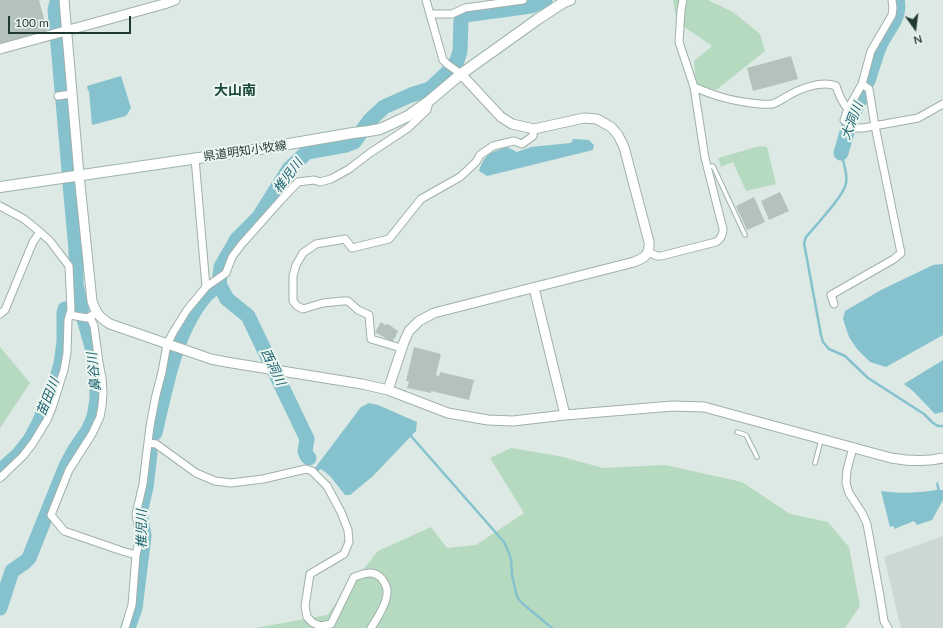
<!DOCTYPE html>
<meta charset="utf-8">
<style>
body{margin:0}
#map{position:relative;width:943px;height:628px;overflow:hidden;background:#dde9e4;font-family:Lato,sans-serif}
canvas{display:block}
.north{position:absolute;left:895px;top:8px;width:40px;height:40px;-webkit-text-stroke:3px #edf6f1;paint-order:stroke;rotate:166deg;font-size:11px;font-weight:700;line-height:16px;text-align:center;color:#1f3831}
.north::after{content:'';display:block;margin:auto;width:14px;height:18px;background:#1f3831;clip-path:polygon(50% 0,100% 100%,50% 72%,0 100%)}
.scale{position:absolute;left:8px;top:16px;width:123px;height:18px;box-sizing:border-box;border:2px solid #1f3831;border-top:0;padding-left:5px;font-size:12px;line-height:14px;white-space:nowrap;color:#1f3831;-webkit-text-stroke:3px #edf6f1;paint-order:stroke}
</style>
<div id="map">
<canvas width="943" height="628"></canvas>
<div class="north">N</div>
<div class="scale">100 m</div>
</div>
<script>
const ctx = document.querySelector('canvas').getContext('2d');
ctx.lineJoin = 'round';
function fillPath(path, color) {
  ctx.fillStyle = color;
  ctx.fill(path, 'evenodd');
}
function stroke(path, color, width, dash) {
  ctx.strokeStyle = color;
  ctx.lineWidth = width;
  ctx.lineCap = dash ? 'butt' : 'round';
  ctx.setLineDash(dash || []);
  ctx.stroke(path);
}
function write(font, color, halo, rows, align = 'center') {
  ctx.font = font + ' Lato,"Noto Sans JP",sans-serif';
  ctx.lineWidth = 4;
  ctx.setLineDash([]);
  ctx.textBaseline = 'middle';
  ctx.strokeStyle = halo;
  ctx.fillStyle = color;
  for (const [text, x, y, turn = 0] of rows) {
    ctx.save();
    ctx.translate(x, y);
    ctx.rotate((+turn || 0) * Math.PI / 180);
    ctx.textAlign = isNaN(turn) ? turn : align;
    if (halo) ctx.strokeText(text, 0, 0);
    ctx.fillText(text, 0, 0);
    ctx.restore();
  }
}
fillPath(new Path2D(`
 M943,536v92h-42l-17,-71z`), '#cbd8d3');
fillPath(new Path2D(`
 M673,0h35l25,12 27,22 5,17 -49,39 -20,-5 -2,-24 18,-15 -35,-24z
 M760,146l7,1 9,37 -30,7 -13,-29 -12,5 -3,-9z
 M0,347l30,36 -30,45z
 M511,448l48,8 44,12 62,-3 77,17 48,32 38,8 21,25 11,59 -15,22h-590l72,-13 51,-64 53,-24 16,21 29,-3 48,-32 -34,-55z`), '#b6dac0');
fillPath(new Path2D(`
 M121,76l10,32 -5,8 -34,9 -3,-34h-1l-1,-5z
 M573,139l16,1 5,5 -1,5 -106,26 -8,-5c6,-18 11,-18 28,-24l10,5 14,-5 40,-4z
 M943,264v71l-57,32 -16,-5 -13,-13 -8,-12 -6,-18 2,-8 36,-21 52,-25z
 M943,360v52l-8,2 -22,-23 -9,-7z
 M369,403l9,2 39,17 -1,9 -43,45 -23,19h-5l-15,-19 -9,-7 -3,2 -3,-3 46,-61z
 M938,482l2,8h3v10l-11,20 -15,5 -3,-4 -20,8v-3l-4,1 -9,-36c21,3 35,2 56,-1l-1,-7z`), '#85c2ce');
stroke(new Path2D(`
 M841,153c2,9 7,20 5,30 -1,12 -31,43 -40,54l-2,6 17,92 2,7 6,7 16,7 23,22 56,36 9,9 5,3h5
 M409,436h2l93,106 5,11 2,7 1,15 5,22 6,7 29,24`), '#85c2ce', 2.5);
stroke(new Path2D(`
 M57,2l-2,8 14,160
 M868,81c4,-12 7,-24 12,-36 6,-14 22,-28 17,-45
 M841,153l10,-35 14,-28
 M219,284l8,15 21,17 36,75 23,48 -2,12 2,5 2,2
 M155,433c11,-45 20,-103 52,-139 4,-3 8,-6 12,-10l2,-17 16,-28 22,-22 30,-48 18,-17 39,-7 8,-3 16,-22 14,-13 27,-12 19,-6 16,-15 11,-13 3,-10 1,-31 4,-5 66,-9 14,-6
 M0,471l19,-17 11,-14 9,-17 16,-39 6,-20 3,-22v-29l1,-4
 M0,608l12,-37 13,-9 4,-4 37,-92 8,-15 15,-22 5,-12 3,-17v-20l-5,-33 -10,-35 -6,-27v-36l-6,-65
 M128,628l7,-20 9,-72 -4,-23 6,-26 4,-34`), '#85c2ce', 15);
fillPath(new Path2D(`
 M0,0h39l8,30 -47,14z
 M791,56l7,23 -45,12 -6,-23z
 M780,192l9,19 -20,9 -8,-19z
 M754,197l11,25 -18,8 -11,-24z
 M381,322l4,3 3,-1 10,7 -2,4v1l-4,6 -17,-10z
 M414,347l27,7 -5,21 3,1 1,-4 34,8 -5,20 -38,-9v2l-24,-5 2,-7h-3z`), '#b3c3bc');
const service = new Path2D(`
 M707,167l6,-1 32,69
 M737,432l9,3 11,22
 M815,463l6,-23`);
const minor = new Path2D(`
 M426,0l17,60 4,4 14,10
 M430,14h22l13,-6 58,-8
 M694,87c21,9 35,13 57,16 7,1 15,2 21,1 5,-1 10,-5 14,-7 13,-8 35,-17 50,-11 3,9 6,17 12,23l14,-25
 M58,96l13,-2
 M848,109l-4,11 12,8h7l55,-10 25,-14
 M195,158l11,129
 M0,206l24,13 16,13 10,9 19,25 2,44 -3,10 -1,33 -3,17 -12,38 -5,12 -14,23 -10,13 -23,22
 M648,252l9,4h4l55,-14c5,-3 7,-7 7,-13l-18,-71 -11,-71 -15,-45 2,-32 2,-10
 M834,304l-3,-9 63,-36 7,-6 -26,-127 -6,-37 -7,-5 9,-33 21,-36 1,-7 -1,-8
 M0,314l5,-4 28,-68 7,-10
 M70,315l17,3 6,-3
 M90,317l4,9 5,37 3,15 1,15 -1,13 -2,11 -8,17 -23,36 -18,45 13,16 58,20 14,4
 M401,348l-30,-9 -2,-24 -11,-5 -10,-9h-5l-20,2 -20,6 -6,-3 -4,-5v-25l3,-11 7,-12 13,-9 29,-5 7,9 37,-9 32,-40 39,-22 16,-15 4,-7 13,-9 21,-5 8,3 11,-8 1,-7
 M148,443l8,1 40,29 19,8 16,2 32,-4 43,-10 6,2 15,15 14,26 7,18 1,12 -5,12 -34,20 -5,32 2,11 6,6 8,3 10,-2 23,-47c10,-3 19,-8 28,2 3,4 5,7 5,12 1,10 -10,28 -16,37
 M853,447l-6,23 -1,13 3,10 13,20 5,11 13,72 4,25 4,7
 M125,628l7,-23 4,-50 4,-17 -4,-24 7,-30 7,-58 6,-31 6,-23 5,-28 7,-13 13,-21 19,-23 20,-14 6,-16 9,-12 40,-45 17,-18 16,-2 6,2 11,-3 18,-10 21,-16 38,-25 19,-18 2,-9`);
const tertiary = new Path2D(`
 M64,0l15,175 13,126c4,12 7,16 18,23l101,35 15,3 136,22 26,6 60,23 40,7 25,1 52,-6 108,-9 31,1 187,51c17,3 35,4 52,0
 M0,49l164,-45 11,-4
 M534,288l31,127
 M388,390l16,-48 5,-11 10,-10 15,-8 200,-51c10,-4 16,-7 15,-20l-25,-95 -6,-12 -7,-8 -14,-8 -13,-1 -50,11 -22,-5 -11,-7 -40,-43`);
const secondary = new Path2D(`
 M0,187l260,-38 93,-16 16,-2 11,-2 9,-4 19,-9 21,-15 32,-27 77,-55 26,-17 6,-2`);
stroke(service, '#a0b0ab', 5.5);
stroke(minor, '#a0b0ab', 9);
stroke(tertiary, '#a0b0ab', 11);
stroke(secondary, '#9db4ac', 12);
stroke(service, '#fff', 3.5);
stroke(minor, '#fff', 7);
stroke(tertiary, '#fff', 9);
stroke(secondary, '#fff', 10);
write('12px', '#1f3831', '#edf6f1', [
 ["県道明知小牧線",245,151,-8]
]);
write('italic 13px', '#1c6371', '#edf6f1', [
 ["大洞川",852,121,-69],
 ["椎児川",288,176,-53],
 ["西洞川",273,367,64],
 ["鼻谷川",94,372,-96],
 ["苗田川",48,397,-68],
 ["椎児川",142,529,-90]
]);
write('bold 14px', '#1c493e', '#edf6f1', [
 ["大山南",235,90]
]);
</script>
